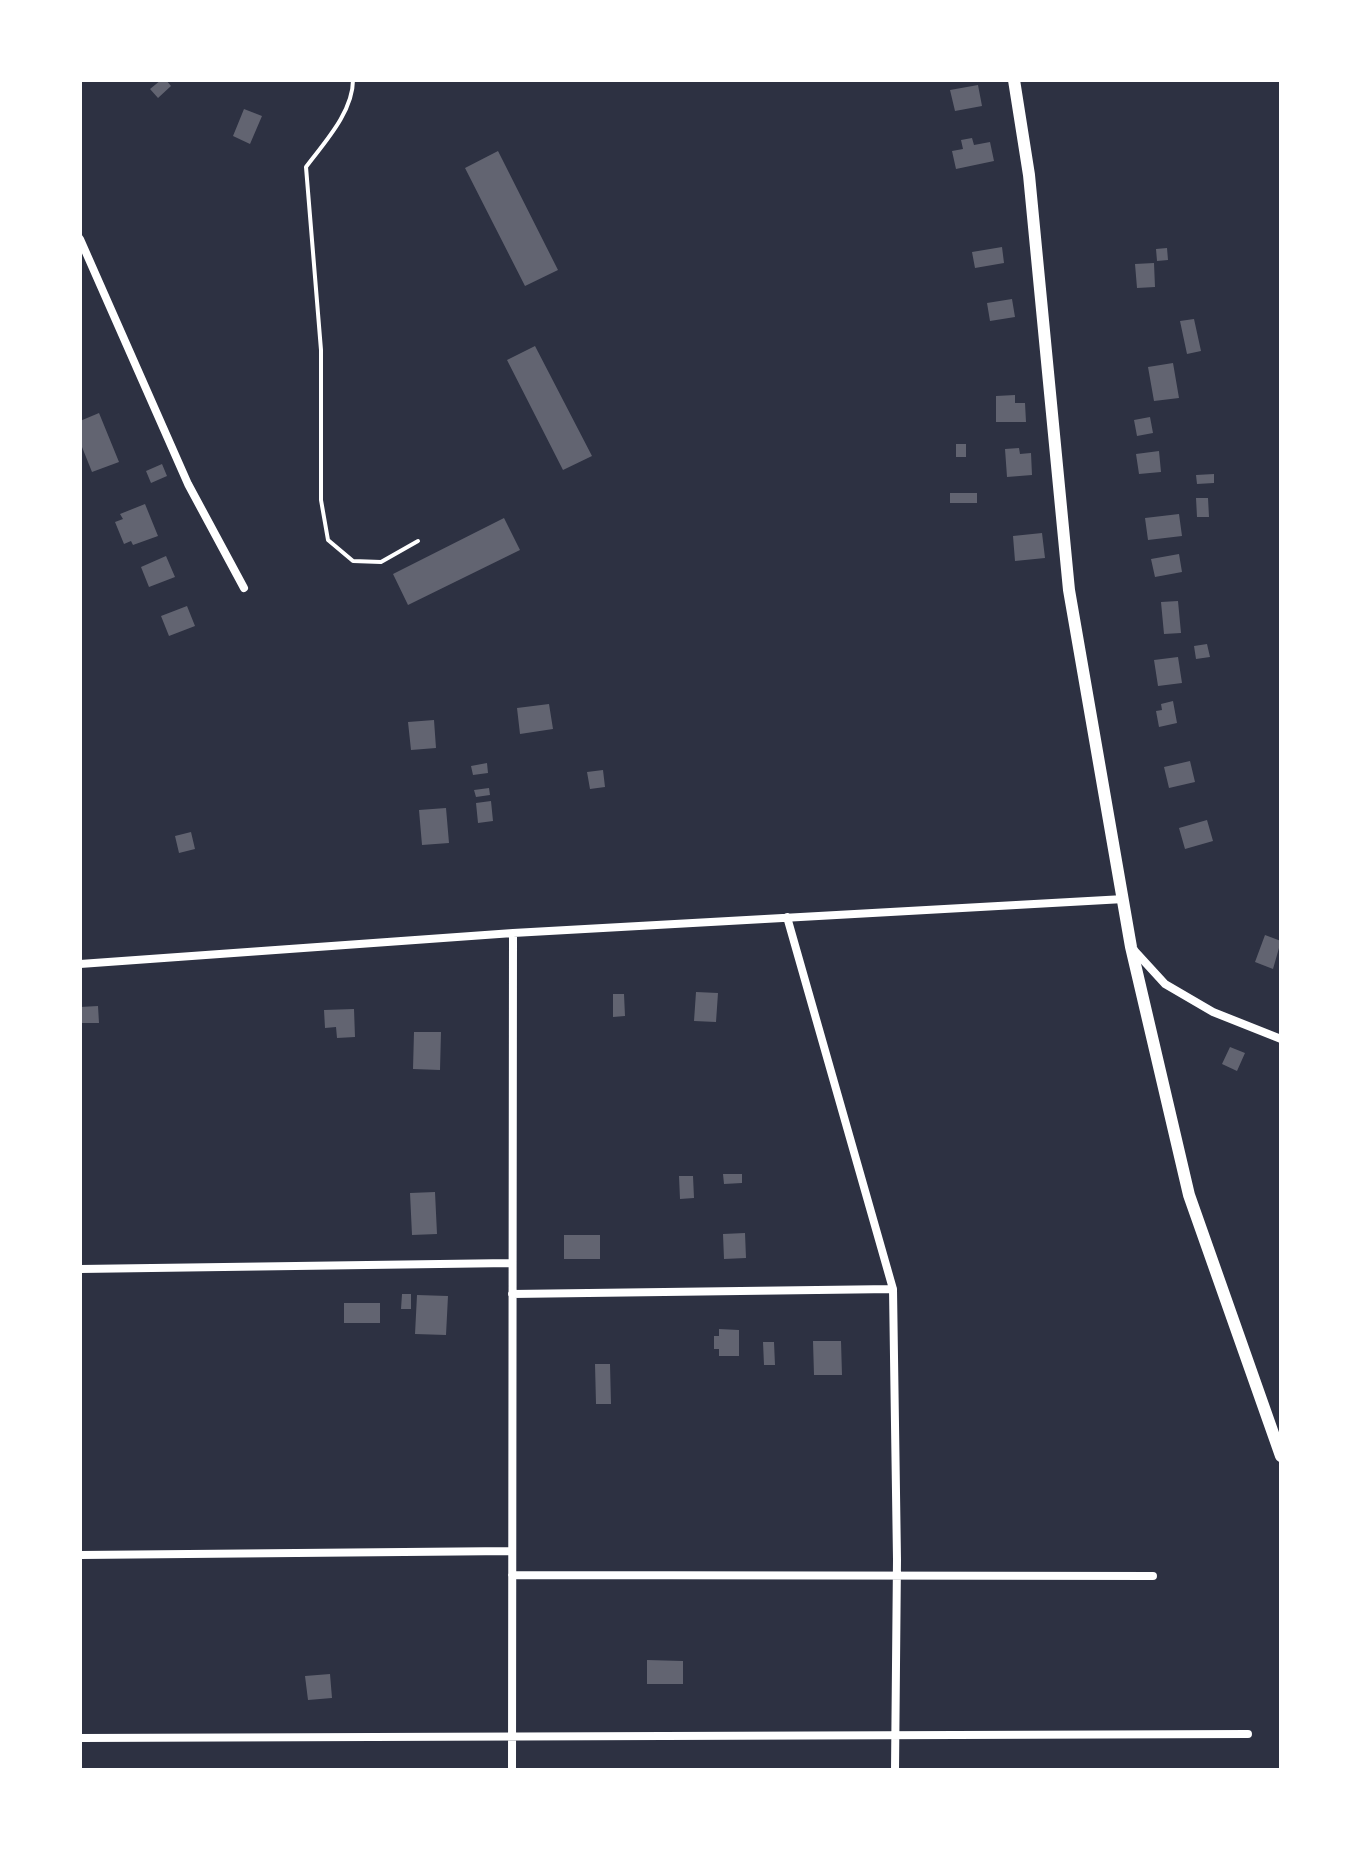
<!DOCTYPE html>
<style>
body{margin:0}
#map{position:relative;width:1361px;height:1850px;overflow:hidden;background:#2d3142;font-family:"Noto Serif",serif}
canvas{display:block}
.frame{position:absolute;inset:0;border:82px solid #fff;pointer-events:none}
</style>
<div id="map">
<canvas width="1361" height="1850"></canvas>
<div class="frame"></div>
</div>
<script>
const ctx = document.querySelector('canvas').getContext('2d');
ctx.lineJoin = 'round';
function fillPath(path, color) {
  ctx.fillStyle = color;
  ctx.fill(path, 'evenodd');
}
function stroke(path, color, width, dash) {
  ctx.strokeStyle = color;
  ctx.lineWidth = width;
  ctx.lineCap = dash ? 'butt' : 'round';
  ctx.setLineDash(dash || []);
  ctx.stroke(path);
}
fillPath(new Path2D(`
 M161,80h5l5,6 -13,12 -8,-9z
 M978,85l4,21 -27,5 -5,-21z
 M244,109l18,7 -12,28 -17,-8z
 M972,138l2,7 16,-3 4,19 -38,8 -4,-18 11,-2 -2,-9z
 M498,151l60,119 -33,16 -60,-118z
 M1002,247l2,16 -29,5 -3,-16z
 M1167,248l1,12 -11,1 -1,-12z
 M1154,263l1,24 -18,1 -2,-24z
 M1012,299l3,18 -25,4 -3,-18z
 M1194,319l7,32 -14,3 -7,-33z
 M535,346l57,110 -29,14 -56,-110z
 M1173,363l6,35 -25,3 -6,-34z
 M1015,395v8h10l1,19h-30v-26z
 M99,413l20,49 -27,10 -12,-30v-21z
 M1150,417l3,16 -16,3 -3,-16z
 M956,444h10v13h-10z
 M1019,448l1,6 11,-1 1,22 -25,2 -2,-28z
 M1159,451l2,21 -22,2 -3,-20z
 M162,464l5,12 -16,7 -5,-12z
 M1214,474v9l-17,1 -1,-9z
 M950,493h27v10h-27z
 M1196,498h12l1,19h-12z
 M145,504l13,32 -25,9 -2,-4 -7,3 -9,-22 8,-3 -3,-5z
 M1179,514l3,22 -34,4 -3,-22z
 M504,518l16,32 -112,55 -15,-31z
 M1042,533l3,25 -30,3 -2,-25z
 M1179,554l3,18 -27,5 -4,-18z
 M166,556l9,21 -26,10 -8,-20z
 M1178,601l3,32 -17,1 -3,-32z
 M187,606l8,20 -26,10 -8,-20z
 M1207,644l3,13 -14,2 -2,-13z
 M1178,657l4,26 -24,3 -4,-26z
 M1173,701l4,22 -18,4 -3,-16 6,-1 -1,-6z
 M549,704l4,25 -33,5 -3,-26z
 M434,720l2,28 -25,2 -3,-28z
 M1190,761l5,21 -26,6 -5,-21z
 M487,763l1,10 -15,2 -2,-9z
 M603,770l2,17 -15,2 -3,-17z
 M489,788l1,7 -14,2 -2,-7z
 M491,801l2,20 -15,2 -2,-20z
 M446,808l3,35 -27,2 -3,-35z
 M1207,820l6,21 -28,8 -6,-21z
 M191,832l4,17 -16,4 -4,-17z
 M1265,935l16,6 -8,28 -18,-7z
 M696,992l22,1 -2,29 -22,-1z
 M613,994h11l1,22 -12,1z
 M98,1006l1,17h-19v-16z
 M354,1009l1,28 -18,1 -1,-11 -11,1 -1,-18z
 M414,1032h27l-1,38 -27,-1z
 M1230,1047l15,6 -8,18 -15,-7z
 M723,1174h19v9l-18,1z
 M679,1176h14l1,22 -14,1z
 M435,1192l2,42 -25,1 -2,-42z
 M745,1233l1,25 -22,1 -1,-25z
 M564,1235h36v24h-36z
 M402,1294h9v15h-10z
 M417,1295l31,1 -2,39 -31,-1z
 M344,1303h36v20h-36z
 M719,1329l20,1v26h-20v-7h-5v-13h5z
 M813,1341h28l1,34h-28z
 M763,1342h11l1,23h-11z
 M595,1364h15l1,40h-15z
 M647,1660l36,1v23h-36z
 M330,1674l2,24 -24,2 -3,-24z`), '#626471');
stroke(new Path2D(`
 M353,80c0,32 -29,63 -47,87l15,183v150l7,40 25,21 28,1 37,-21`), '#fff', 4);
stroke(new Path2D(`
 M80,239l108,245 56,104
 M787,917l106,372 4,271 -2,210
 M1132,948l33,36 48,28 68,27
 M80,964l433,-31 611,-34
 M80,1269l431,-6
 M512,1294l381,-5
 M80,1555l432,-4
 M512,1575l641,1
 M80,1738l1168,-4
 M512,1770l1,-837`), '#fff', 8);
stroke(new Path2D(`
 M1014,80l15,95 40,415 62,357 58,248 92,261`), '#fff', 12);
</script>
